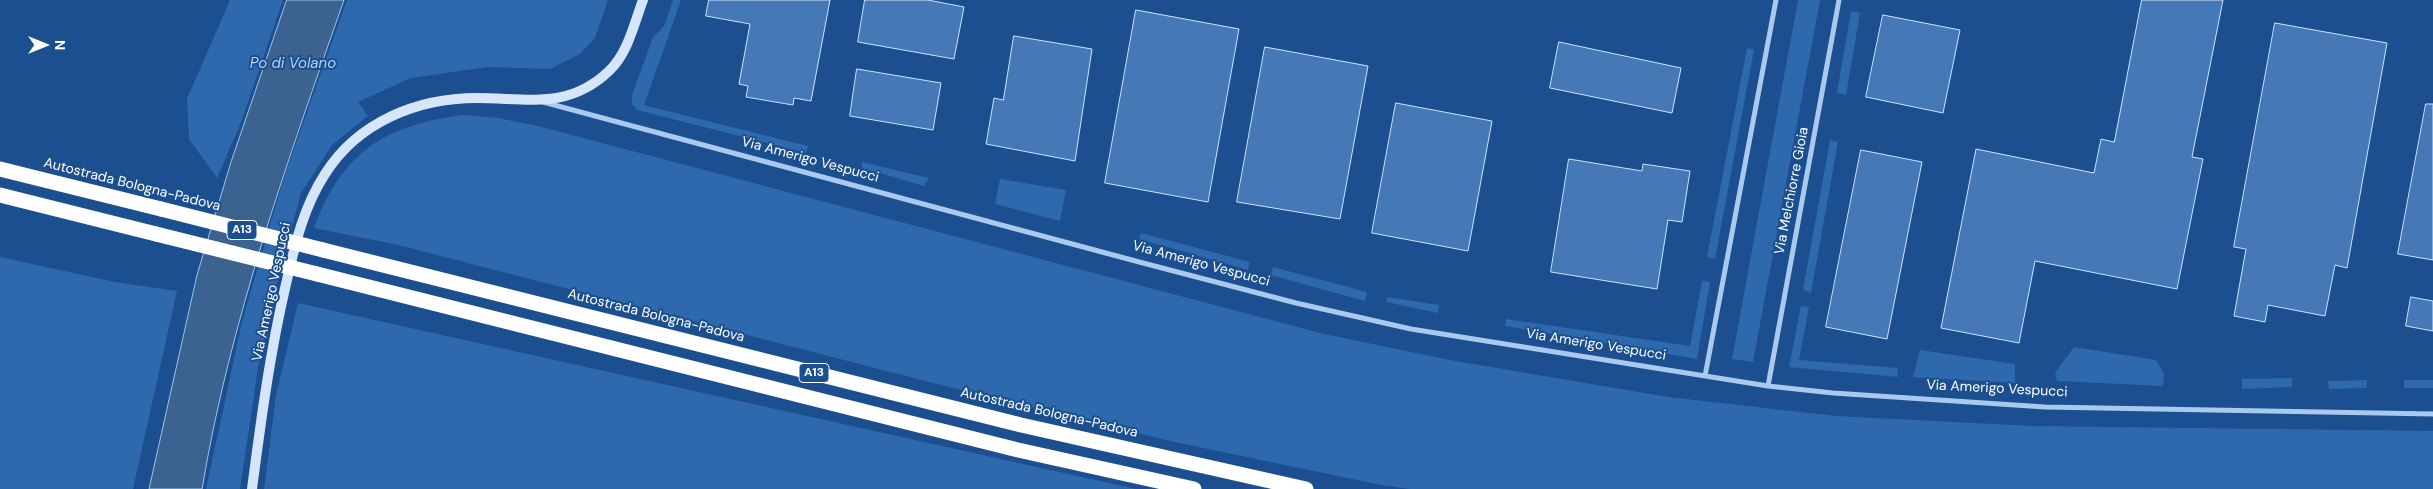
<!DOCTYPE html>
<style>
body{margin:0}
#map{position:relative;width:2433px;height:489px;overflow:hidden;background:#1b4f8f;font-family:"DM Sans",sans-serif}
canvas{display:block}
.north{position:absolute;left:20px;top:20px;width:50px;height:50px;-webkit-text-stroke:4px #1b4f8f;paint-order:stroke;rotate:90deg;font-size:14px;font-weight:700;line-height:20px;text-align:center;color:#fff}
.north::after{content:'';display:block;margin:auto;width:18px;height:22px;background:#fff;clip-path:polygon(50% 0,100% 100%,50% 72%,0 100%)}
</style>
<div id="map">
<canvas width="2433" height="489"></canvas>
<div class="north">N</div>
</div>
<script>
const ctx = document.querySelector('canvas').getContext('2d');
ctx.lineJoin = 'round';
function fillPath(path, color) {
  ctx.fillStyle = color;
  ctx.fill(path, 'evenodd');
}
function stroke(path, color, width, dash) {
  ctx.strokeStyle = color;
  ctx.lineWidth = width;
  ctx.lineCap = dash ? 'butt' : 'round';
  ctx.setLineDash(dash || []);
  ctx.stroke(path);
}
function write(font, color, halo, rows, align = 'center') {
  ctx.font = font + ' "DM Sans",sans-serif';
  ctx.lineWidth = 4;
  ctx.setLineDash([]);
  ctx.textBaseline = 'middle';
  ctx.strokeStyle = halo;
  ctx.fillStyle = color;
  for (const [text, x, y, turn = 0] of rows) {
    ctx.save();
    ctx.translate(x, y);
    ctx.rotate((+turn || 0) * Math.PI / 180);
    ctx.textAlign = isNaN(turn) ? turn : align;
    if (halo) ctx.strokeText(text, 0, 0);
    ctx.fillText(text, 0, 0);
    ctx.restore();
  }
}
fillPath(new Path2D(`
 M230,0h53l-43,125 -23,53 -28,-39 -2,-40z
 M347,0h261l-13,38 -15,16 -30,15 -62,-2 -77,11 -53,24 10,14 -36,29 -31,48 -26,97 -17,78 -18,121h-34l36,-167 42,-145z
 M673,0h8l-37,105 164,41 -2,7 -169,-43 -5,-6v-9l21,-58 11,-11z
 M1798,0h22l-67,362 -21,-3z
 M1851,11l9,2 -14,82 -9,-2z
 M1747,48l7,2 -39,209 -8,-2z
 M463,115l35,3 40,8 786,208 126,26 218,37 168,19 197,10 400,5v58h-1023l-29,-4 -211,-44 -237,-58 -535,-138 -84,-17c28,-76 71,-103 149,-113z
 M1830,140l8,2 -27,151 -8,-3z
 M862,162l67,16 -5,8 -62,-18z
 M1000,179l66,11 -6,31 -65,-17z
 M1141,233l109,29 -2,8 -109,-31z
 M0,257l115,25 62,9 -44,198h-133z
 M1273,267l94,25 -2,9 -94,-26z
 M1702,281l8,1 -13,77 -192,-33 1,-7 184,27z
 M1387,297l52,8 -1,8 -52,-11z
 M298,303l838,186h-872l12,-94z
 M1801,306l8,1 -10,53 98,8 1,9 -109,-10z
 M2074,347l82,13 8,14 -1,12 -106,-5 -2,-8z
 M1920,350l95,14v19l-102,-6z
 M2292,378v9l-50,2v-10z
 M2367,380v8l-38,1 -1,-8z
 M2404,380h29v8h-29z`), '#2e69ad');
const water = new Path2D(`
 M287,0h57c-56,160 -114,321 -142,489h-53l48,-214 34,-113z`);
fillPath(water, '#3c6290');
stroke(water, '#9cc4f0', 1);
const building = new Path2D(`
 M709,0h121l-19,101 -17,-3 -1,7 -47,-8 2,-11 -9,-2 11,-60 -44,-8z
 M865,0h63l36,7 -10,52 -96,-17z
 M2142,0h81l-31,157 11,2 -26,130 -142,-28 -16,82 -78,-15 35,-179 118,24 7,-34 13,3z
 M1136,10l103,19 -31,173 -103,-19z
 M1883,15l77,15 -17,83 -77,-16z
 M2275,23l112,20 -40,225 -12,-3 -10,51 -57,-11 -3,17 -31,-6 12,-67 -12,-2z
 M1014,36l78,13 -17,112 -89,-17 8,-46 9,2z
 M1559,42l122,26 -9,45 -122,-25z
 M1265,47l103,19 -28,153 -103,-17z
 M857,69l84,14 -8,47 -83,-14z
 M1396,103l96,18 -24,130 -96,-18z
 M2426,104h7v156l-35,-6z
 M1861,150l61,12 -35,177 -61,-12z
 M1569,159l73,12 1,-7 47,7 -8,51 -14,-2 -11,69 -106,-17z
 M2411,297l22,4v30l-27,-5z`);
fillPath(building, '#4478b7');
stroke(building, '#cfe3fa', 1);
stroke(new Path2D(`
 M543,102l600,161 153,40 115,26 357,57 65,7 212,14 388,7
 M1705,376l71,-376
 M1768,386l71,-386`), '#a9c9ee', 5);
stroke(new Path2D(`
 M252,489c9,-69 18,-137 34,-205 9,-39 17,-76 39,-110 33,-52 92,-76 152,-76 51,0 91,12 132,-27 19,-18 25,-47 34,-71`), '#d6e6fa', 10);
stroke(new Path2D(`
 M0,169l161,40
 M0,195l156,39
 M323,250l698,175 285,64
 M317,274l701,176 176,39`), '#fff', 15);
stroke(new Path2D(`
 M161,209l162,41
 M156,234l161,40`), '#fff', 15);
for (const [x, y, w] of [
 [242,230,30],
 [814,373,30]
]) {
  const box = new Path2D();
  box.roundRect(x - w / 2, y - 9.5, w, 19, 4);
  ctx.fillStyle = '#1b4f8f';
  ctx.fill(box);
  stroke(box, '#fff', 1);
}
write('bold 12px', '#fff', null, [
 ["A13",242,230],
 ["A13",814,373]
]);
write('14px', '#fff', '#1b4f8f', [
 ["Via Amerigo Vespucci",810,160,15],
 ["Autostrada Bologna-Padova",132,185,14],
 ["Via Melchiorre Gioia",1792,191,-79],
 ["Via Amerigo Vespucci",1201,264,15],
 ["Via Amerigo Vespucci",272,292,-78],
 ["Autostrada Bologna-Padova",656,316,14],
 ["Via Amerigo Vespucci",1596,345,9],
 ["Via Amerigo Vespucci",1997,389,3],
 ["Autostrada Bologna-Padova",1049,413,13]
]);
write('italic 15px', '#b5d3f5', '#1b4f8f', [
 ["Po di Volano",293,64]
]);
</script>
